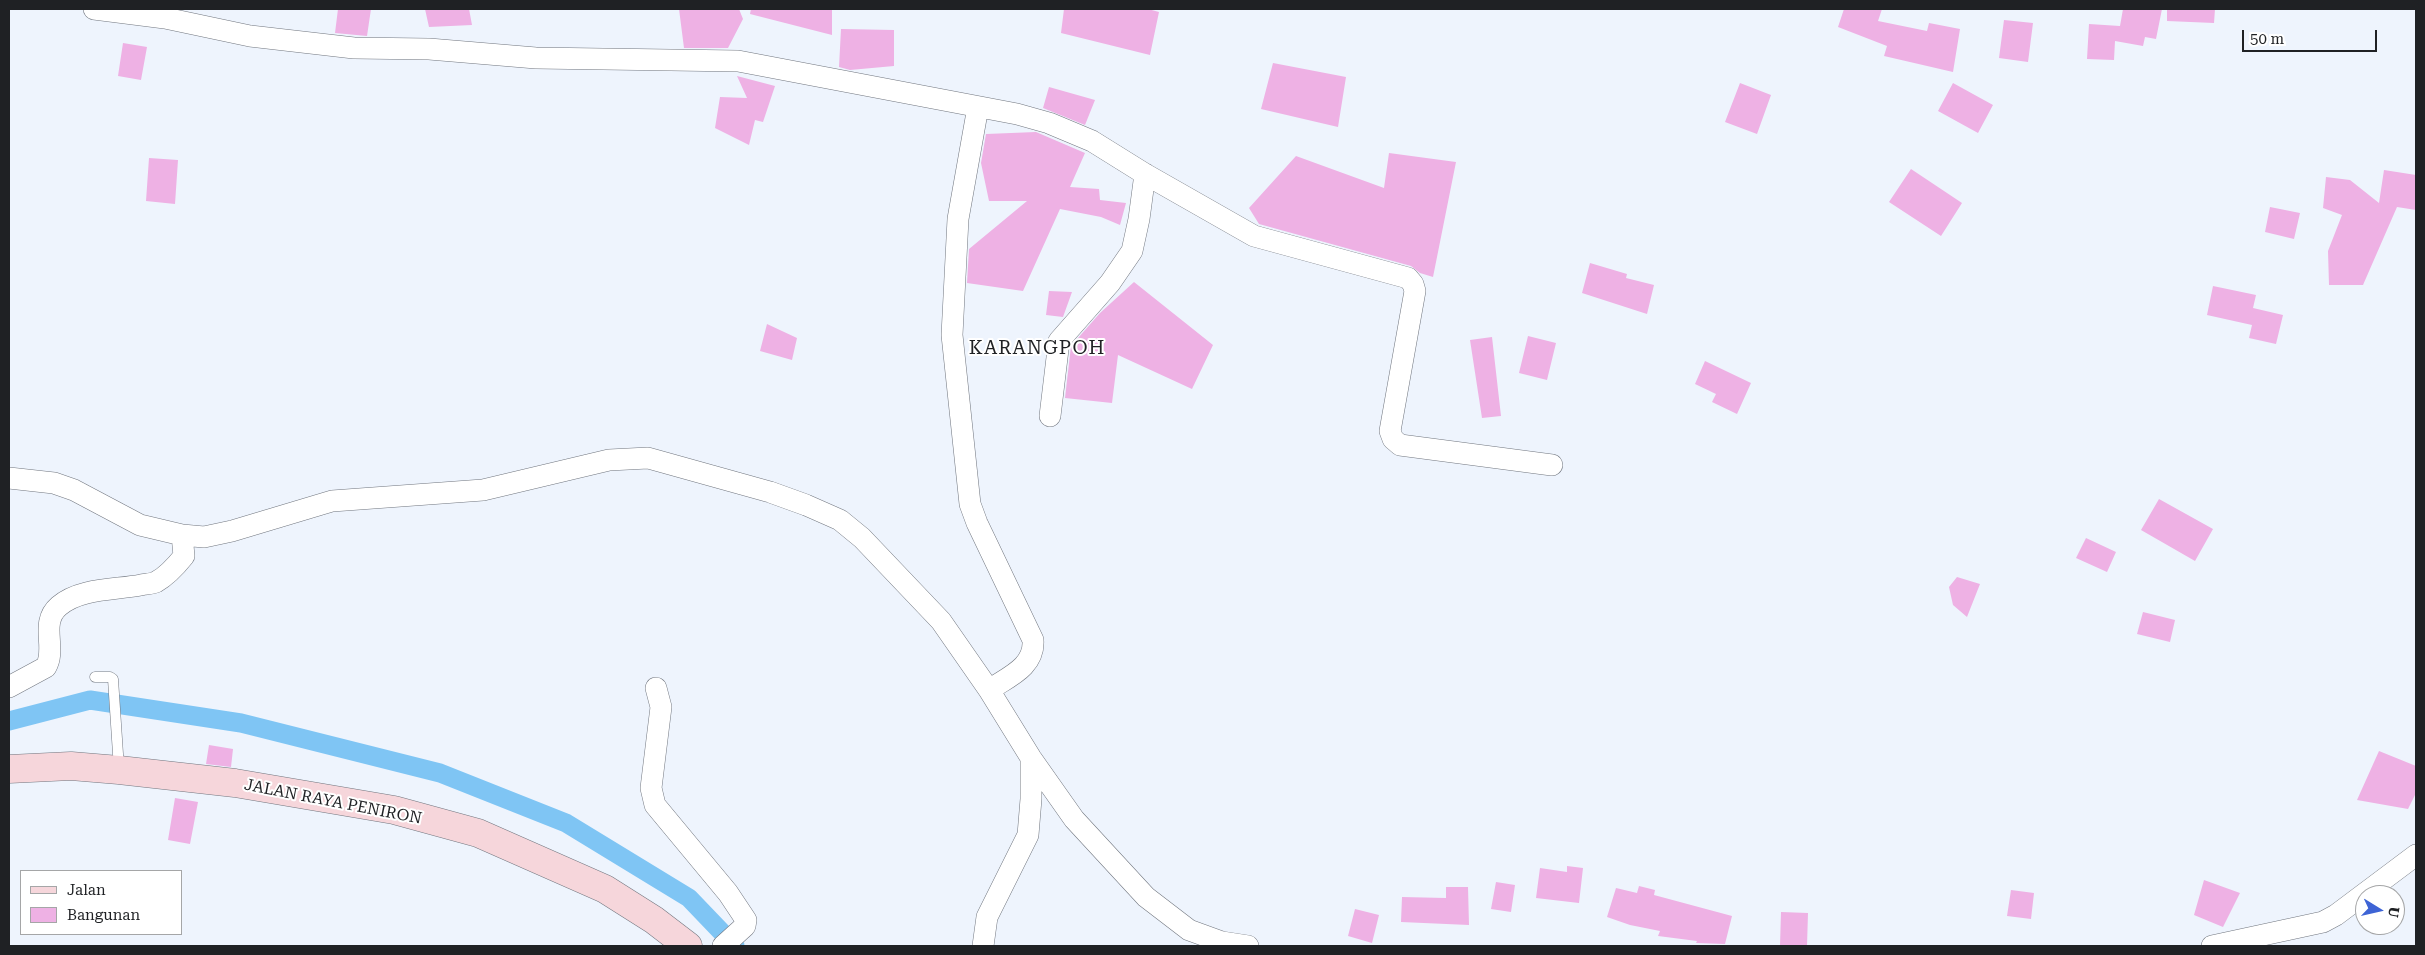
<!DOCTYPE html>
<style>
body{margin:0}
#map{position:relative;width:2425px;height:955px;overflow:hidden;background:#eef4fd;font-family:"Roboto Serif",serif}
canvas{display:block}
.frame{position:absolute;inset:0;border:10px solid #1f2124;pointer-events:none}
.legend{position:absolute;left:20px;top:870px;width:162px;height:65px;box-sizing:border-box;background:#fff;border:1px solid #a5a6a7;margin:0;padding:6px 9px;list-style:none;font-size:15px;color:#1f2124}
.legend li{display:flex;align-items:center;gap:10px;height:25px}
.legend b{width:25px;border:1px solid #a5a6a7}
.north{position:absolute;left:2355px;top:885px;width:50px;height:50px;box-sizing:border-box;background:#fff;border:1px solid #a5a6a7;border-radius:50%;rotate:99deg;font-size:14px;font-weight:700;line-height:20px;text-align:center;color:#1f2124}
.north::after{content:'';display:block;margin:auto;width:18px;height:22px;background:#3e64d5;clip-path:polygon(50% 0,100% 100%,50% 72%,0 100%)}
.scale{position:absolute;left:2242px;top:30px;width:135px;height:22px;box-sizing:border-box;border:2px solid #1f2124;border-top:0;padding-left:6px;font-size:15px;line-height:18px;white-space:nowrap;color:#1f2124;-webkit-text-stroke:4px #fff;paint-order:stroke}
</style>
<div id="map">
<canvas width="2425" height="955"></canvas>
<div class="frame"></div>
<ul class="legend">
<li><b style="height:6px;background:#f6d6db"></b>Jalan</li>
<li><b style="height:14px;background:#eeb1e4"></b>Bangunan</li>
</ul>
<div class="north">U</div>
<div class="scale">50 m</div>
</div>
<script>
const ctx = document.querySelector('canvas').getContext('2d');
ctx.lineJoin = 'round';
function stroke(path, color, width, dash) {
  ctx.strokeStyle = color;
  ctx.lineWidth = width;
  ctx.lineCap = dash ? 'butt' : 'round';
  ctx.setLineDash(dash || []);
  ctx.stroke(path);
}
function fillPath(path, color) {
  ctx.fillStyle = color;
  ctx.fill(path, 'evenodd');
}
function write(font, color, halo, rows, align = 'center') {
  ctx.font = font + ' "Roboto Serif",serif';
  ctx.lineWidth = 4;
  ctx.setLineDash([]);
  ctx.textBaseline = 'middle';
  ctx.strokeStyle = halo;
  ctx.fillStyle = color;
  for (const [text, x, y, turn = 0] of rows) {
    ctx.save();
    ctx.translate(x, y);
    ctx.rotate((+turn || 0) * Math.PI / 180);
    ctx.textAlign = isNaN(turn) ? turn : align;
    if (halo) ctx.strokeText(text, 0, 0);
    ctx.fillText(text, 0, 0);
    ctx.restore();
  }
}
stroke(new Path2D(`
 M9,721l81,-21 151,23 199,50 126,50 123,75 46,48`), '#7fc5f4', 19);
fillPath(new Path2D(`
 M338,9h33l-4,27 -32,-3z
 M425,9h44l3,16 -43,2z
 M679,9h60l4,10 -15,29h-44z
 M751,9h81v26l-82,-21z
 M1064,9h84l11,3 -9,43 -89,-22z
 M1844,9h38l-4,12 49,10 2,-8 31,6 -7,43 -69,-16 3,-10 -49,-19z
 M2123,9h39l-6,30 -11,-2 -2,9 -28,-5 -1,19 -27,-1 2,-35 31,2z
 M2167,9h48l-1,14 -47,-2z
 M2004,20l29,3 -5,39 -29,-4z
 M841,29l53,1v36l-44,4 -11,-3z
 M123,43l24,4 -6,33 -23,-4z
 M1273,63l73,14 -8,50 -77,-18z
 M737,76l38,10 -12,36 -8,-2 -6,25 -34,-17 5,-31 27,1z
 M1740,83l31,12 -14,39 -32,-12z
 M1953,83l40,22 -15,28 -40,-22z
 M1049,87l46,13 -10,25 -42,-17z
 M1036,132l49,21 -15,34 29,2 1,11 26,3 -6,22 -19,-8 -41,-8 -37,82 -56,-8 2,-34 58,-48h-38l-8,-38 5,-29z
 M1389,153l67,9 -23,115 -13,-4 -9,-7 -152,-42 -10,-16 47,-52 88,32z
 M149,158l29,2 -3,44 -29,-3z
 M1911,169l51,34 -21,33 -52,-34z
 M2384,170l32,5v35l-19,-3 -34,78h-34l-1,-34 14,-36 -19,-7 3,-31 24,3 29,23z
 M2270,207l30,6 -6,26 -29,-7z
 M1590,263l37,11 -1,4 28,7 -7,29 -65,-21z
 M1134,282l79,63 -21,44 -74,-34 -6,48 -47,-5 6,-52 29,-33z
 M2213,286l43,9 -3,13 30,7 -7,29 -27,-6 3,-13 -45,-10z
 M1049,291l23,1 -9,25 -17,-2z
 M767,324l30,14 -5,22 -32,-9z
 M1528,336l28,7 -9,37 -28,-7z
 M1492,337l9,79 -19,2 -12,-78z
 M1705,361l46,22 -14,31 -25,-12 4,-8 -21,-10z
 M2159,499l54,30 -18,32 -54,-31z
 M2086,538l30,14 -9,20 -31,-14z
 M1957,577l23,7 -13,33 -14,-12 -4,-18z
 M2143,612l32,8 -5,22 -33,-8z
 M209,745l24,4 -2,18 -25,-3z
 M2379,751l37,15v27l-8,16 -51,-9z
 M175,798l23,4 -8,42 -22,-4z
 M1567,866l16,2 -4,35 -43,-5 4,-30 27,4z
 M2204,880l36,13 -17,34 -29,-12z
 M1496,882l19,3 -4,27 -20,-3z
 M1639,886l16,4 -1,5 78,21 -7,28 -29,-1 1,-2 -39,-5 2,-5 -30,-6 -23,-8 9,-29 21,5z
 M1446,887h22l1,38 -68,-3 1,-25 44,1z
 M2011,890l23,3 -3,26 -24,-3z
 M1355,909l24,6 -7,28 -24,-7z
 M1781,912l27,1 -1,33h-27z`), '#eeb1e4');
const service = new Path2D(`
 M95,677h15l3,2 6,90`);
const minor = new Path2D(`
 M94,9l71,9 85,18 104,12 75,1 107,9 202,3 279,53 32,9 43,18 53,33 109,62 154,42 5,6 2,7 -25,140 3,8 7,6 152,20
 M978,107l-20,112 -6,116 18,169 7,19 56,117c2,27 -25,37 -44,50
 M1050,416l9,-75 51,-58 22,-32 7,-32 6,-45
 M9,478l45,5 20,7 66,35 42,10 22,2 28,-6 100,-30 151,-11 126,-30 39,-2 122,34 36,13 34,15 22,18 79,83 48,69 42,68 43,61 72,78 43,33 33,12 26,4
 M9,687l37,-20c11,-19 -7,-44 13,-61 21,-18 56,-16 82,-21 4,-1 11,-1 15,-3 11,-6 20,-16 28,-26l-2,-21
 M656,688l5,19 -10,81 4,17 73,88 18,27 -1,6 -22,20
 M983,946l4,-29 41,-82 3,-36v-41
 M2212,946l111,-24 13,-7 80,-60`);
const secondary = new Path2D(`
 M9,769l62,-3 48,4 116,13 159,27 84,23 127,56 49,31 34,26`);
stroke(service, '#71767f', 11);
stroke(minor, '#71767f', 22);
stroke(secondary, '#71767f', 29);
stroke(service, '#fff', 10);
stroke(minor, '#fff', 21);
stroke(secondary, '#f6d6db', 28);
write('16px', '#1f2124', '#fff', [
 ["JALAN RAYA PENIRON",333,802,11]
]);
ctx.letterSpacing = '1px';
write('19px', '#1f2124', '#fff', [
 ["KARANGPOH",1037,348]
]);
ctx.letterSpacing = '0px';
</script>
